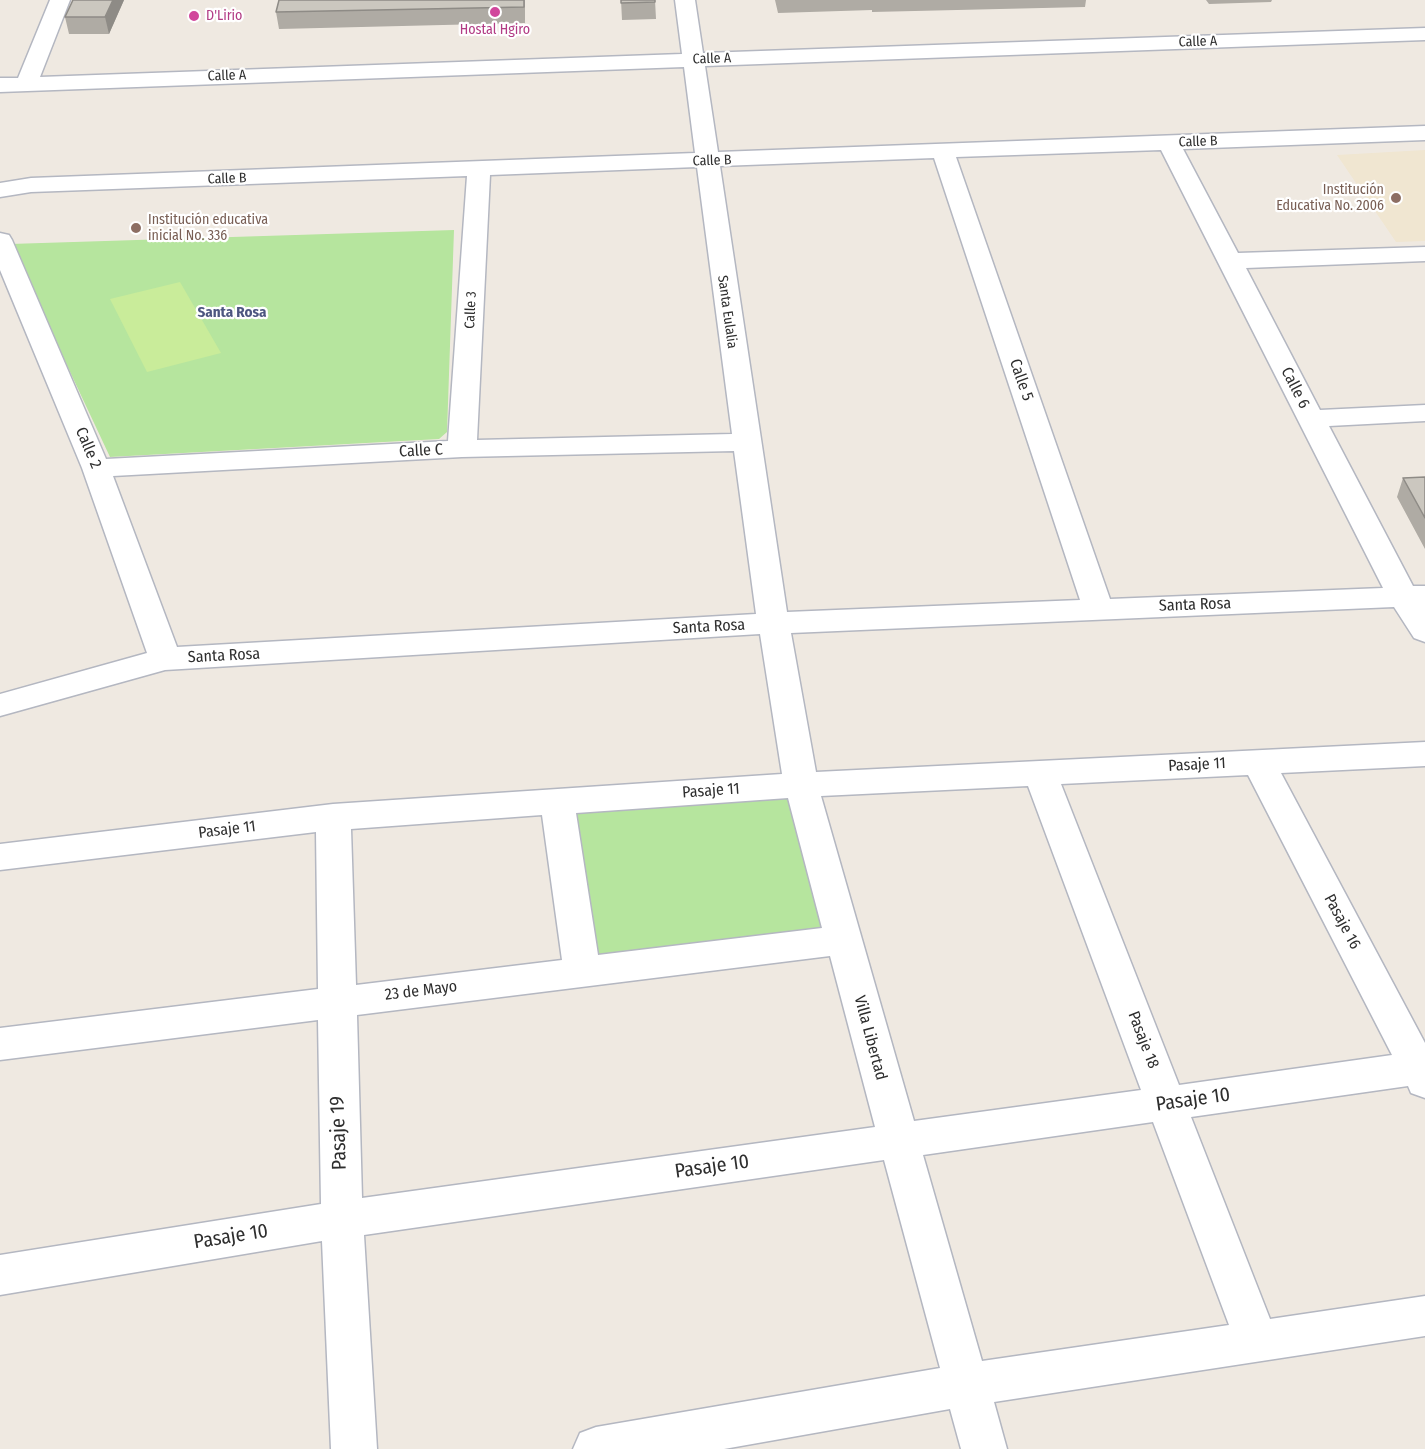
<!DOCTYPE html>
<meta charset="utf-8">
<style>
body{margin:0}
canvas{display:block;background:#efe9e1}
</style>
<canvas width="1425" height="1449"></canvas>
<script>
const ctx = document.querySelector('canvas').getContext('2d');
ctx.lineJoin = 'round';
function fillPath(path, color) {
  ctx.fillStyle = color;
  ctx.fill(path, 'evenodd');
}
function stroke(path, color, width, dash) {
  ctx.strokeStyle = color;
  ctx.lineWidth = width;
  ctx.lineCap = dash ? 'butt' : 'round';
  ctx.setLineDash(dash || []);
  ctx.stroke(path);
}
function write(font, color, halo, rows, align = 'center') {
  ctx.font = font + ' "Fira Sans Condensed",sans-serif';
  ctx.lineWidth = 4.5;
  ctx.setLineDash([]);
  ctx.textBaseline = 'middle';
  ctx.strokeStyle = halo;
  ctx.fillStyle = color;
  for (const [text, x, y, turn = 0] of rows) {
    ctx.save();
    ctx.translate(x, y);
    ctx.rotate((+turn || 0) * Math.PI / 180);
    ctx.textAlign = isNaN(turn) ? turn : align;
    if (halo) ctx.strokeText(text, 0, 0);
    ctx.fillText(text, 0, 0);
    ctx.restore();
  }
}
fillPath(new Path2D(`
 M1425,150v91l-29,1 -59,-87z`), '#f0e6d1');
fillPath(new Path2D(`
 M454,230l-7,202 -8,7 -329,18 -100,-213z
 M787,795l35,135 -227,28 -23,-150z`), '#b6e59e');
fillPath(new Path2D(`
 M180,282l41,71 -74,19 -37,-73z`), '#c9ec9a');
const minor = new Path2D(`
 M50,0h20l-30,77 642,-23 -7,-54h20l8,53 722,-25v12l-720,26 13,86 707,-26v14l-242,9 55,104 187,-6v14l-179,7 74,142 105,-5v16l-96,5 84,160h12v56l-11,-4 -20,-31 -603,26 25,139 609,-30v24l-144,7 144,270v55l-14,-5 -3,-7 -217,31 79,202 155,-23v40l-431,66 13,47h-46l-11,-40 -226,40h-151l7,-16 16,-6 344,-59 -56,-208 -520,75 13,214h-46l-9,-208 -322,54v-40l321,-51 -3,-184 -318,40v-32l318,-39 -2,-157 -316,38v-26l333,-40 449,-30 -22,-140 -595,36 -165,46v-22l147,-41 -65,-185 -82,-198v-37l9,2 3,5 94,219 342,-18 19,-265 -436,16 -31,5v-14l31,-5 664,-25 -11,-86 -684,25v-14h18zM1161,150l222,438 -273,11 -154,-442zM934,158l146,442 -293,12 -67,-446zM697,167l35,267 -255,6 13,-265zM734,451l22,163 -579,33 -64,-171 349,-19zM1248,775l144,280 -213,30 -118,-301zM1028,786l113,304 -227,31 -93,-325zM788,798l34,130 -224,27 -22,-142zM542,815l20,145 -206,25 -5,-156zM830,956l45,171 -513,71 -5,-183zM1153,1122l76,203 -247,36 -59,-206z`);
stroke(minor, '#b4b7c1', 3);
fillPath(minor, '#fff');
fillPath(new Path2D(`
 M73,0h51l-15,34h-40l-4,-17z
 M525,0v23l-246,6 -3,-17z
 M621,0h34l1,19 -34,1z
 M775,0h311l-1,7 -213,5v-2l-94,3z
 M1206,0h66l-1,2 -62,2z
 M1425,477v72l-28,-52 6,-19z`), '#afaba4');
fillPath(new Path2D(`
 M113,0h11l-15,34 -4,-17z`), '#8e8b86');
const building = new Path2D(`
 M73,0h40l-8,17h-40z
 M279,0h245v7l-248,5z
 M621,0h34v2l-34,1z
 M1425,477v41l-22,-40z`);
fillPath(building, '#cbc7bf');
stroke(building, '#8e8b86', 1.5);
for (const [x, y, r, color] of [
 [495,12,6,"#d1479c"],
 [194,16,6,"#d1479c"],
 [1396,198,6,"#8d6e63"],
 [136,228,6,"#8d6e63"]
]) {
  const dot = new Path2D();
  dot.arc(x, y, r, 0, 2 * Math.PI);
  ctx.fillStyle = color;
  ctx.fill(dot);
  stroke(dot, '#fff', 2);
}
write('14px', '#b23c85', '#fff', [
 ["D'Lirio",206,16],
 ["Hostal Hgiro",495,30,"center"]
], 'left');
write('14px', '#2e2e2e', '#fff', [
 ["Calle A",1198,42,-2],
 ["Calle A",712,59,-2],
 ["Calle A",227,76,-2],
 ["Calle B",1198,142,-2],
 ["Calle B",712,161,-2],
 ["Calle B",227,179,-2],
 ["Calle 3",471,310,-87],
 ["Santa Eulalia",727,312,82]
]);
write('14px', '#785e54', '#fff', [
 ["Institución",1384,190],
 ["Educativa No. 2006",1384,206],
 ["Institución educativa",148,220,"left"],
 ["inicial No. 336",148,236,"left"]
], 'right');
write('bold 15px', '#4d5680', '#fff', [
 ["Santa Rosa",232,313]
]);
write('16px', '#2e2e2e', '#fff', [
 ["Calle 5",1021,380,71],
 ["Calle 6",1295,388,63],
 ["Calle 2",88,448,67],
 ["Calle C",421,451,-3],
 ["Santa Rosa",1195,605,-2],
 ["Santa Rosa",709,627,-3],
 ["Santa Rosa",224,656,-3],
 ["Pasaje 11",1197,765,-3],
 ["Pasaje 11",711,791,-4],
 ["Pasaje 11",227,830,-7],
 ["Pasaje 16",1342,922,62],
 ["23 de Mayo",421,991,-7],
 ["Villa Libertad",870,1038,75],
 ["Pasaje 18",1143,1040,69]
]);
write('20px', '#2e2e2e', '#fff', [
 ["Pasaje 10",1193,1100,-8],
 ["Pasaje 19",339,1133,-92],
 ["Pasaje 10",712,1167,-8],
 ["Pasaje 10",231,1237,-9]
]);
</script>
